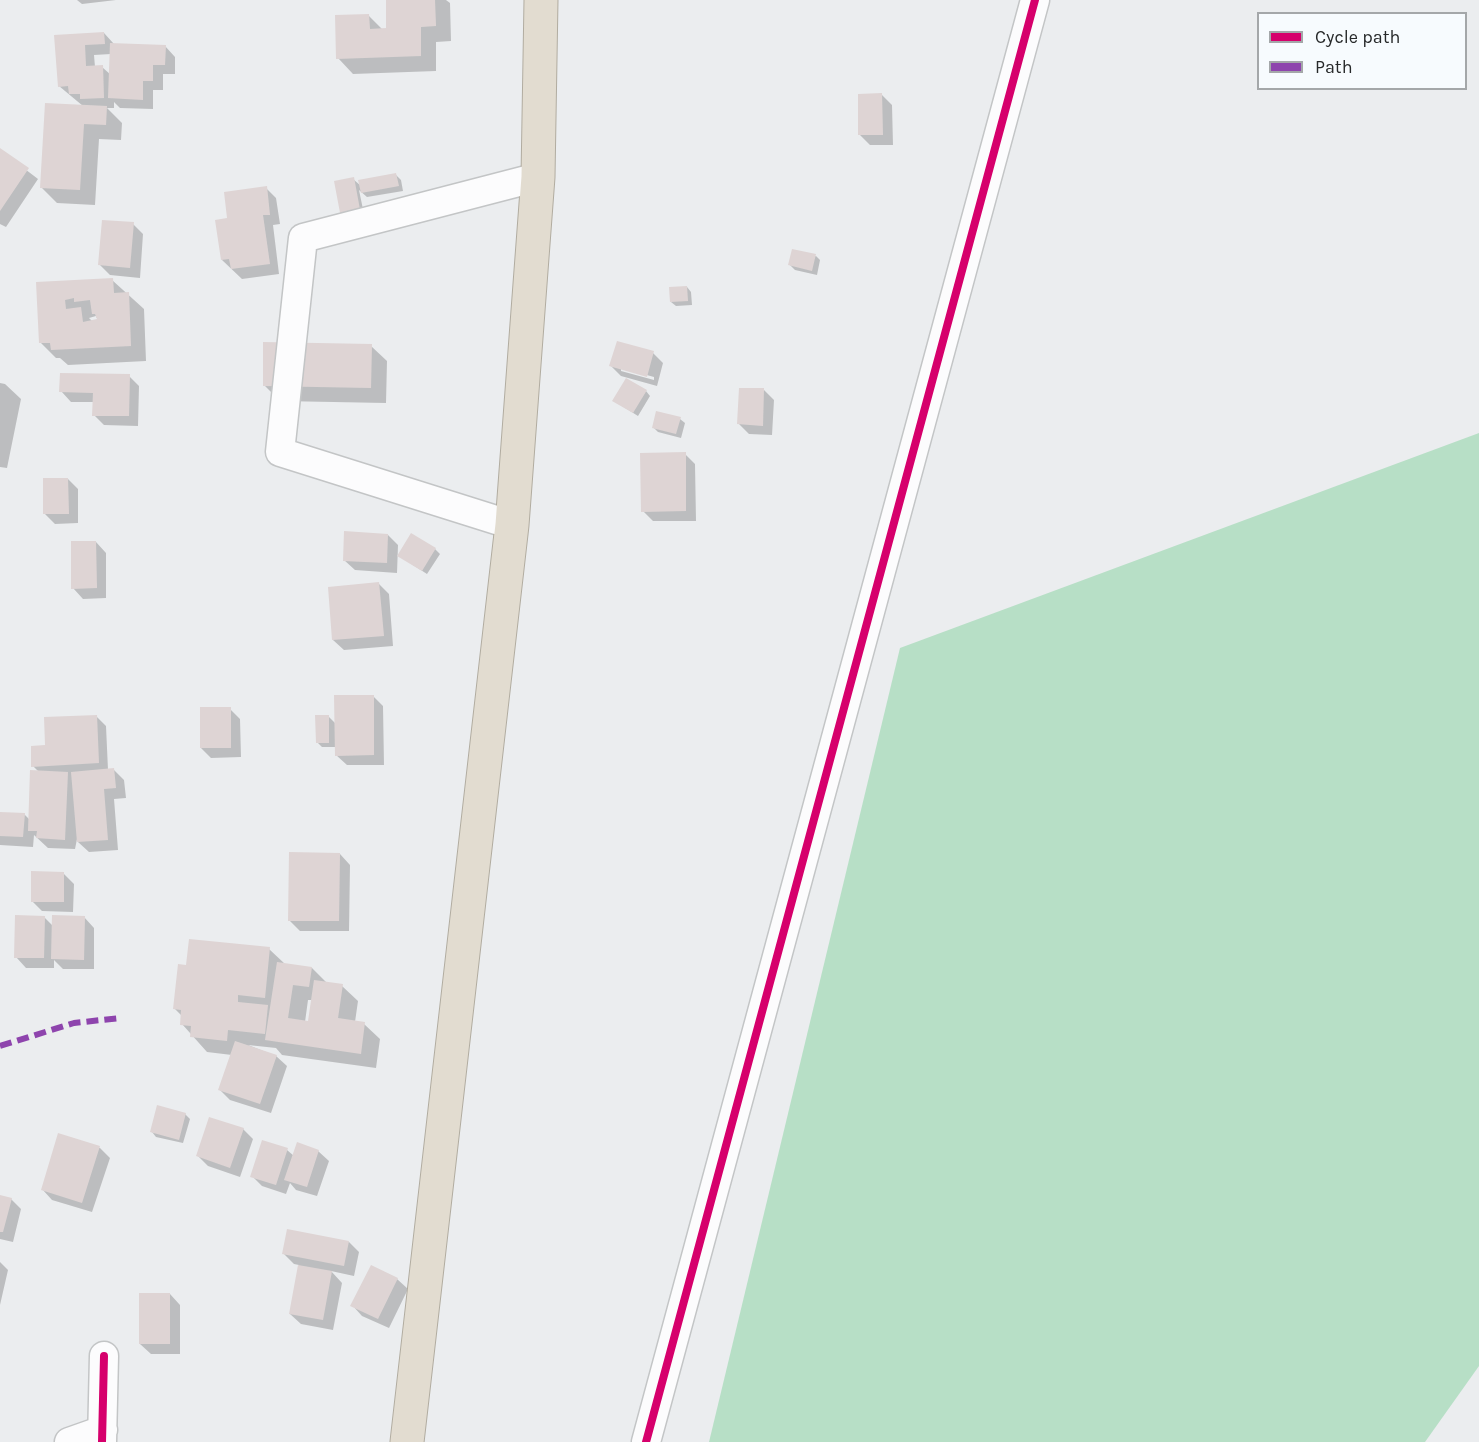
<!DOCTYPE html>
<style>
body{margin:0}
#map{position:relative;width:1479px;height:1442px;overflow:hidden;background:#ebedef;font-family:Karla,sans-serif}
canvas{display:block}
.legend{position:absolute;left:1257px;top:12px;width:210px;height:78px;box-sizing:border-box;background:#f7fbfe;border:2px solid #a4a7a9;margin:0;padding:8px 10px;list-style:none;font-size:18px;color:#27292a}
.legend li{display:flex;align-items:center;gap:12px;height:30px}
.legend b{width:30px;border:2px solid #a4a7a9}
</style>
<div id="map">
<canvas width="1479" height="1442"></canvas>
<ul class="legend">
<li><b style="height:8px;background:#d6006c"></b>Cycle path</li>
<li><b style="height:8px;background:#8e44ad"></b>Path</li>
</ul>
</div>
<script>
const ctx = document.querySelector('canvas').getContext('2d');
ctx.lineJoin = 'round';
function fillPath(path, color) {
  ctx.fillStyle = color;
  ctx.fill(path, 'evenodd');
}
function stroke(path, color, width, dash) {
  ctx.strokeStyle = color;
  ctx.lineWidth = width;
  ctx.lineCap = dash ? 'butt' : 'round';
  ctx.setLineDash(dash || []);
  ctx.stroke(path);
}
fillPath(new Path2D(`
 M1479,433v933l-54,76h-716l191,-794z`), '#b7dfc6');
fillPath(new Path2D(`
 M77,0h39l-34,4z
 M387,0h59l4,3 1,38 -15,1v29l-83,3 -15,-16 31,-42 14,14h5z
 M104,33l10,11 51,2 10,11v17h-12v16h-10v19l-33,-1 -6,-6v6h-7l15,15 -1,17 -22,-1 -4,66 -38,-2 -15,-15 41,-82 -24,-20 -3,-50zM111,54v21l-9,-8h-7l-1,-12z
 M882,95l10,10 1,40h-23l-10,-10z
 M0,150l38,29 -32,48 -6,-3z
 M396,175l5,5 2,11 -36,6 -8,-7 6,29 -18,3 6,-43 8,7z
 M266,188l10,10 4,26 -7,1 6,49 -37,5 -20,-19 6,-40z
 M133,224l10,10 -3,44 -30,-3 -10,-10z
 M816,256l4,4 -3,15 -22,-5 -5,-5z
 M112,280l32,29 2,52 -78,4 -8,-7h-4l-15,-15 -4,-59zM96,316l2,5 -5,1 -4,-4z
 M687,287l4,5 1,13 -16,1 -5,-4z
 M371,346l16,15 -1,42 -106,-2 -16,-16z
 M653,353l10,10 -6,23 -36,-10 -10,-10zM621,368l33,9v3l-33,-9z
 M129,376l10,10 -1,40 -34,-1 -10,-10v-13h-23l-10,-11z
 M0,383l5,1 16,15 -14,69 -7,-1z
 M764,390l10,10 -2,35 -23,-1 -10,-10z
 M646,391l4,5 -12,20 -24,-15z
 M680,419l5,4 -4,15 -23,-6 -5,-5z
 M685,454l10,10 1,57h-43l-10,-10z
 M68,479l10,10v34l-23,1 -10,-10z
 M388,535l10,10 -1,28 -42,-3 -11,-10z
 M96,542l10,11v45l-23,1 -10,-11z
 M435,549l5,5 -13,20 -28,-18z
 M379,584l10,10 4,52 -49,4 -11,-10z
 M373,696l10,10 1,59h-37l-11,-10v-8h-14l-5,-5 11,-26 8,8z
 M230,709l10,10 1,38 -30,1 -10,-10z
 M96,716l10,10 2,44h6l10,10 2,18 -12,1 4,51 -29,2 -11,-10v-8l-3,15 -27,-1 -14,-13 -1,12 -33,-2v-32l24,1 6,6 9,-48 -6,-6 14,-20z
 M340,854l10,11 -1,66h-49l-11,-11z
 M63,873l11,11 -1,28 -31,-1 -10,-10z
 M44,917l9,9 31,-9 10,11v41h-31l-9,-9v8h-28l-10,-11z
 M269,949l16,15 27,4 15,15 15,3 16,15 -3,21 9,2 16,15 -4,29 -94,-13 -6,-7 -28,-3 28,11 11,10 -16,47 -41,-13 -10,-10 12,-35 -25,-3 -25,-28v-8l-7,-7 13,-42zM308,1000h4l-3,23 -4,-1z
 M185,1114l5,5 -7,24 -27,-6 -4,-5z
 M243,1129l10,10 -13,38 -32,-11 -10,-10z
 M59,1135l41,13 10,10 -18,54 -40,-12 -10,-11z
 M287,1150l7,6 24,-5 11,10 -12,35 -21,-6 -6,-7 -4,11 -24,-8 -10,-10z
 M0,1196l11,3 10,10 -8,33 -13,-3z
 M349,1242l10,10 -5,24 -23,-5 11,12 -9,47 -32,-6 -11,-10 9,-49 -5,-1 -10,-10z
 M0,1262l8,8 -8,35z
 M397,1279l11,10 -19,39 -27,-12 -10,-11z
 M170,1294l10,11v49h-29l-11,-10z`), '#0003');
fillPath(new Path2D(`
 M386,0h49l1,26 -15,1v29l-85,3 -1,-44 34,-1 1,15 16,-1z
 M104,32l1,12 -20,1 1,21 17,-1 1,33 -24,1v-5h-11l-1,-8 -10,1 -4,-52z
 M110,43l56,2 -1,20h-12v16h-10v19l-35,-2z
 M882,93l1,42h-25v-41z
 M45,103l62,3 -1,19 -22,-1 -4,66 -40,-2z
 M0,148l29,20 -29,43z
 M396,173l3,13 -38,7 -3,-13z
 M354,177l7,38 -20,3 -7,-37z
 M267,186l3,29h-7l7,49 -39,5 -2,-10 -8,1 -6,-40 12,-2 -3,-26z
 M102,220l32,2 -4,46 -32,-3z
 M792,249l24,5 -4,17 -24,-6z
 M113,278l1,15 15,-1 2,54 -80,4 -1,-7h-11l-3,-61zM74,298v4l16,-2 2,14h3l2,5 -14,3 -2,-15 -15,2 -1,-9z
 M687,286l1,15 -18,1 -1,-15z
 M617,341l37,10 -7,26 -38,-11z
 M263,342l109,2 -1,44 -108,-2z
 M60,373l70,1 -1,42h-37l1,-23 -34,-1z
 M626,378l21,12 -14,23 -21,-12z
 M739,388h25l-1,38 -26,-2z
 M656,411l25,6 -5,17 -24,-6z
 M686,452v59l-45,1 -1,-59z
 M43,478h25l1,36h-26z
 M344,531l44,3 -1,29 -44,-2z
 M411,533l25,15 -14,23 -25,-15z
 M71,541h25l1,47 -26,1z
 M379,582l5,54 -52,4 -4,-53z
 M334,695h40v60l-39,1z
 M200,707h31v41h-31z
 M97,715l2,48 -68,4v-21l14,-1 -1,-28z
 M315,715h14v28h-13z
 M114,768l2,20 -12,1 4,51 -31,2 -6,-70z
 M30,770l38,2 -3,68 -29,-2 1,-7h-9z
 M0,812l25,1 -2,24 -23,-1z
 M289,852l51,1 -1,68h-51z
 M31,871l33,1v30h-33z
 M15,915l30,1 -1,42h-30z
 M52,915l33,1 -1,44 -33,-1z
 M189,939l81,8 -5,51 -27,-3v7l30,3 -3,29 -37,-4 -1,11 -37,-4 1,-11 -11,-1 1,-15 -8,-1 5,-45 8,1z
 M277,962l35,5 -3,20 -16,-2 -5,33 20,3 6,-41 29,4 -5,34 27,4 -4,32 -96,-14z
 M235,1041l42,14 -17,49 -42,-14z
 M157,1105l29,8 -7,27 -29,-8z
 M209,1117l35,11 -14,40 -34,-12z
 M58,1133l42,13 -18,57 -41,-13z
 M262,1140l26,8 -12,37 -26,-8z
 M297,1142l22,8 -12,37 -23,-7z
 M0,1195l12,3 -9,34h-3z
 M287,1229l62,12 -5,25 -62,-12z
 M298,1265l34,6 -9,49 -34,-6z
 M371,1265l27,13 -20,41 -28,-13z
 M139,1293h31v51h-31z`), '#ded4d4');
const minor = new Path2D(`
 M512,525l-232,-73 23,-214 235,-61
 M69,1442l34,-12
 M102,1442l2,-86
 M646,1442l389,-1442`);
const highway = new Path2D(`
 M407,1442l105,-917 26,-348 3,-177`);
stroke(minor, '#c3c5c6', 31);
stroke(highway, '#b1aca0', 35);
stroke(minor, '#fcfcfd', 28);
stroke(highway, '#e2dcd0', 33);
stroke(new Path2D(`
 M0,1046l74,-23 46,-5`), '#8e44ad', 6, [12, 6]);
stroke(new Path2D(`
 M102,1442l2,-86
 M646,1442l389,-1442`), '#d6006c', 8);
</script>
